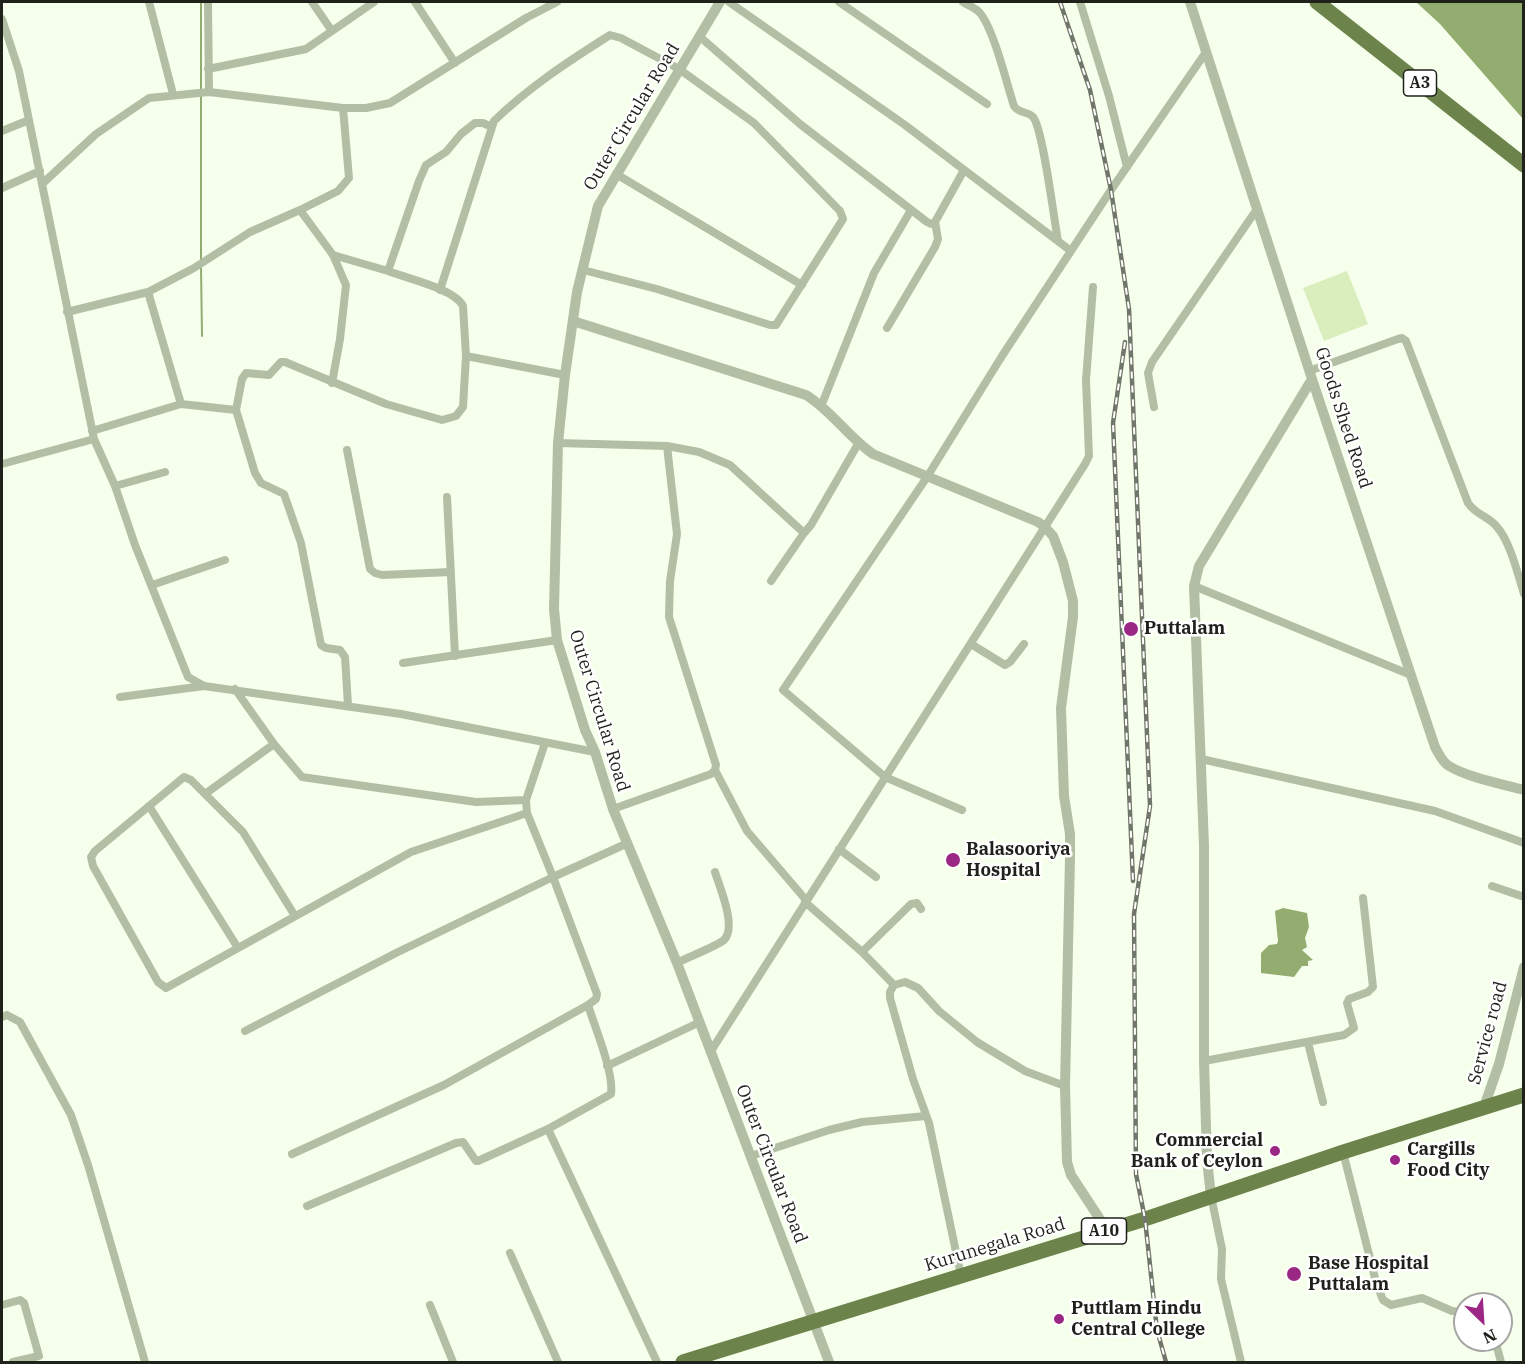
<!DOCTYPE html>
<style>
body{margin:0}
#map{position:relative;width:1525px;height:1364px;overflow:hidden;background:#f6ffeb;font-family:"IBM Plex Serif",serif}
canvas{display:block}
.frame{position:absolute;inset:0;border:3px solid #1f221b;pointer-events:none}
.north{position:absolute;left:1453px;top:1292px;width:60px;height:60px;box-sizing:border-box;background:#fff;border:2px solid #a5a7a4;border-radius:50%;rotate:155deg;font-size:16px;font-weight:700;line-height:24px;text-align:center;color:#1f221b}
.north::after{content:'';display:block;margin:auto;width:21px;height:27px;background:#9a2784;clip-path:polygon(50% 0,100% 100%,50% 72%,0 100%)}
</style>
<div id="map">
<canvas width="1525" height="1364"></canvas>
<div class="frame"></div>
<div class="north">N</div>
</div>
<script>
const ctx = document.querySelector('canvas').getContext('2d');
ctx.lineJoin = 'round';
function fillPath(path, color) {
  ctx.fillStyle = color;
  ctx.fill(path, 'evenodd');
}
function stroke(path, color, width, dash) {
  ctx.strokeStyle = color;
  ctx.lineWidth = width;
  ctx.lineCap = dash ? 'butt' : 'round';
  ctx.setLineDash(dash || []);
  ctx.stroke(path);
}
function write(font, color, halo, rows, align = 'center') {
  ctx.font = font + ' "IBM Plex Serif",serif';
  ctx.lineWidth = 5;
  ctx.setLineDash([]);
  ctx.textBaseline = 'middle';
  ctx.strokeStyle = halo;
  ctx.fillStyle = color;
  for (const [text, x, y, turn = 0] of rows) {
    ctx.save();
    ctx.translate(x, y);
    ctx.rotate((+turn || 0) * Math.PI / 180);
    ctx.textAlign = isNaN(turn) ? turn : align;
    if (halo) ctx.strokeText(text, 0, 0);
    ctx.fillText(text, 0, 0);
    ctx.restore();
  }
}
fillPath(new Path2D(`
 M1347,271l21,53 -44,17 -21,-53z`), '#d9edbd');
fillPath(new Path2D(`
 M1416,2h107v117l-83,-95z
 M1283,908l24,5 2,14 -4,11 2,9 -5,3 11,10 -5,1v5h-6l-8,11 -33,-4v-20l8,-8 8,-1 1,-3 -3,-30z`), '#93ac6f');
stroke(new Path2D(`
 M201,2v88
 M201,96v165
 M201,267l1,69`), '#93ac6f', 2);
stroke(new Path2D(`
 M149,2l24,92
 M208,2l1,90
 M415,2l40,61
 M557,2l-31,16 -136,85 -24,5h-23l-134,-16 -60,6 -53,36 -54,50 52,255 21,47 20,59 53,132 16,9 197,28 194,38
 M729,2l176,123 166,126
 M839,2l148,102
 M963,2c5,3 12,6 16,10 14,14 28,73 35,94 5,8 14,5 19,11 10,11 21,103 25,124
 M1080,2l29,94 18,71
 M2,19l17,52 23,113
 M332,31l42,-29
 M699,36l101,88 127,98 4,2 4,-2 29,-52
 M208,69l98,-20 26,-18 -20,-29
 M2,131l27,-11
 M616,174l186,111
 M2,188l38,-17
 M300,210l38,-19 11,-13 -6,-70
 M333,255l55,16 31,-90 7,-16 20,-13 15,-18 14,-11h8l9,4
 M388,271c18,7 67,18 75,35l3,50
 M440,290l54,-169c35,-34 75,-60 116,-86l11,3 58,31 75,54 86,88 3,8 -67,106h-6l-113,-36 -74,-19
 M148,292l33,112
 M67,312l81,-20 46,-24 56,-36 50,-22 33,45 13,30 -6,54 -8,44
 M887,328l48,-81 3,-8 -3,-17
 M1309,371l89,-32 4,-1 4,3 62,162c9,13 21,13 29,24 13,14 21,48 27,67
 M822,404l52,-131 37,-63
 M1154,407l-6,-34 4,-11 105,-153
 M236,410l6,-31 4,-6 23,2 12,-13h4l101,42 56,16 14,-4 7,-9 3,-51 99,19
 M92,431l89,-27 55,6 19,63 6,10 23,11 17,49 20,102 5,3 14,2 5,7 3,48
 M558,443l109,3 32,6 31,13 74,68 7,-8 47,-81
 M347,450l23,119 5,4 7,2 69,-3
 M2,464l92,-25
 M115,486l50,-14
 M447,497l8,159
 M771,581l33,-48
 M152,585l73,-25
 M1194,586l217,89
 M971,644l34,21 5,-3 14,-18
 M403,663l154,-23
 M235,689l39,55 -69,50 -14,-14 -7,-3 -89,74 -4,6 2,9 65,116 8,6 245,-136 116,-39
 M120,697l84,-11
 M274,744l28,33 174,25 50,-2
 M1201,759l234,52 89,32
 M715,770l32,61 59,69
 M205,794l38,38 52,84
 M149,806l89,142
 M613,809l98,-35 4,-4 1,-5 -47,-148 1,-36 7,-47 -10,-88
 M962,810l-77,-33 -102,-87 144,-213 75,-121 109,-166 95,-138
 M839,849l37,28
 M1492,886l32,11
 M805,902l57,50 32,33 -4,7v6l23,81 16,44 32,153
 M862,952l49,-48 6,-1 4,6
 M677,963c11,-6 38,-16 47,-23 13,-13 -4,-52 -9,-68
 M894,985l11,-3 13,6 21,23 38,31 48,29 40,15
 M588,1005l8,-6 1,-5 -44,-117 75,-34
 M2,1017l5,-2 13,7 51,93 17,50 57,197
 M245,1031l153,-79 155,-75 -26,-64 -1,-13 19,-57
 M1308,1043l15,59
 M711,1051l374,-587 4,-8 -3,-76 7,-93
 M1204,1061l140,-26 10,-7 -7,-25 2,-4 19,-7 5,-5 -10,-89
 M607,1066l93,-44
 M1343,1152l33,130 7,18 8,5 31,-7 30,13 13,1
 M292,1154l152,-69 144,-80c7,23 26,67 23,89l-63,35
 M751,1156l78,-26 33,-8 64,-6
 M1211,1196l11,53 -1,30 20,83
 M307,1206l149,-63 7,-1 13,19h2l70,-32 109,233
 M510,1253l48,109
 M2,1305l18,-5 4,3 15,53 -26,6
 M430,1305l23,57
 M1495,1340l6,22`), '#b3bfa4', 8);
stroke(new Path2D(`
 M720,2l-122,204 -21,86 -12,83 -7,68 -4,166 3,31 28,90 10,22 18,57 64,154 152,399
 M1190,2l122,377 123,368c4,7 7,15 14,19 20,12 53,18 75,24
 M573,321l233,74c26,16 42,42 67,59l165,68 7,5 8,9 10,26 10,39v16l-12,91 3,88 6,38v24l-5,228 2,76 4,13 36,55
 M1484,1107l15,-43 25,-97
 M1211,1196l-4,-36 -3,-99v-215l-10,-260 5,-20 113,-187`), '#b3bfa4', 10);
stroke(new Path2D(`
 M1317,2l207,163
 M683,1362l462,-143 198,-67 181,-57`), '#6d834c', 15);
const rail = new Path2D(`
 M1060,2l30,88 21,100 18,119 21,497 -16,108 2,260 9,45 12,111 9,32
 M1125,342l-12,81 20,458`);
stroke(rail, '#71766b', 4.5);
stroke(rail, '#fff', 2, [7]);
for (const [x, y, r, color] of [
 [1131,629,8,"#9a2784"],
 [953,860,8,"#9a2784"],
 [1275,1151,6,"#9a2784"],
 [1395,1160,6,"#9a2784"],
 [1294,1274,8,"#9a2784"],
 [1059,1319,6,"#9a2784"]
]) {
  const dot = new Path2D();
  dot.arc(x, y, r, 0, 2 * Math.PI);
  ctx.fillStyle = color;
  ctx.fill(dot);
  stroke(dot, '#fff', 2);
}
for (const [x, y, w] of [
 [1420,83,33],
 [1104,1231,45]
]) {
  const box = new Path2D();
  box.roundRect(x - w / 2, y - 13, w, 26, 4.5);
  ctx.fillStyle = '#fff';
  ctx.fill(box);
  stroke(box, '#1f221b', 1.5);
}
write('bold 16px', '#1f221b', null, [
 ["A3",1420,83],
 ["A10",1104,1231]
]);
write('18px', '#1f221b', '#fff', [
 ["Outer Circular Road",632,117,-59],
 ["Goods Shed Road",1343,418,72],
 ["Outer Circular Road",599,711,73],
 ["Service road",1488,1033,-75],
 ["Outer Circular Road",771,1164,69],
 ["Kurunegala Road",995,1245,-17]
]);
write('bold 18px', '#1f221b', '#fff', [
 ["Puttalam",1144,629],
 ["Balasooriya",966,850],
 ["Hospital",966,871],
 ["Commercial",1263,1141,"right"],
 ["Bank of Ceylon",1263,1162,"right"],
 ["Cargills",1407,1150],
 ["Food City",1407,1171],
 ["Base Hospital",1308,1264],
 ["Puttalam",1308,1285],
 ["Puttlam Hindu",1071,1309],
 ["Central College",1071,1330]
], 'left');
</script>
